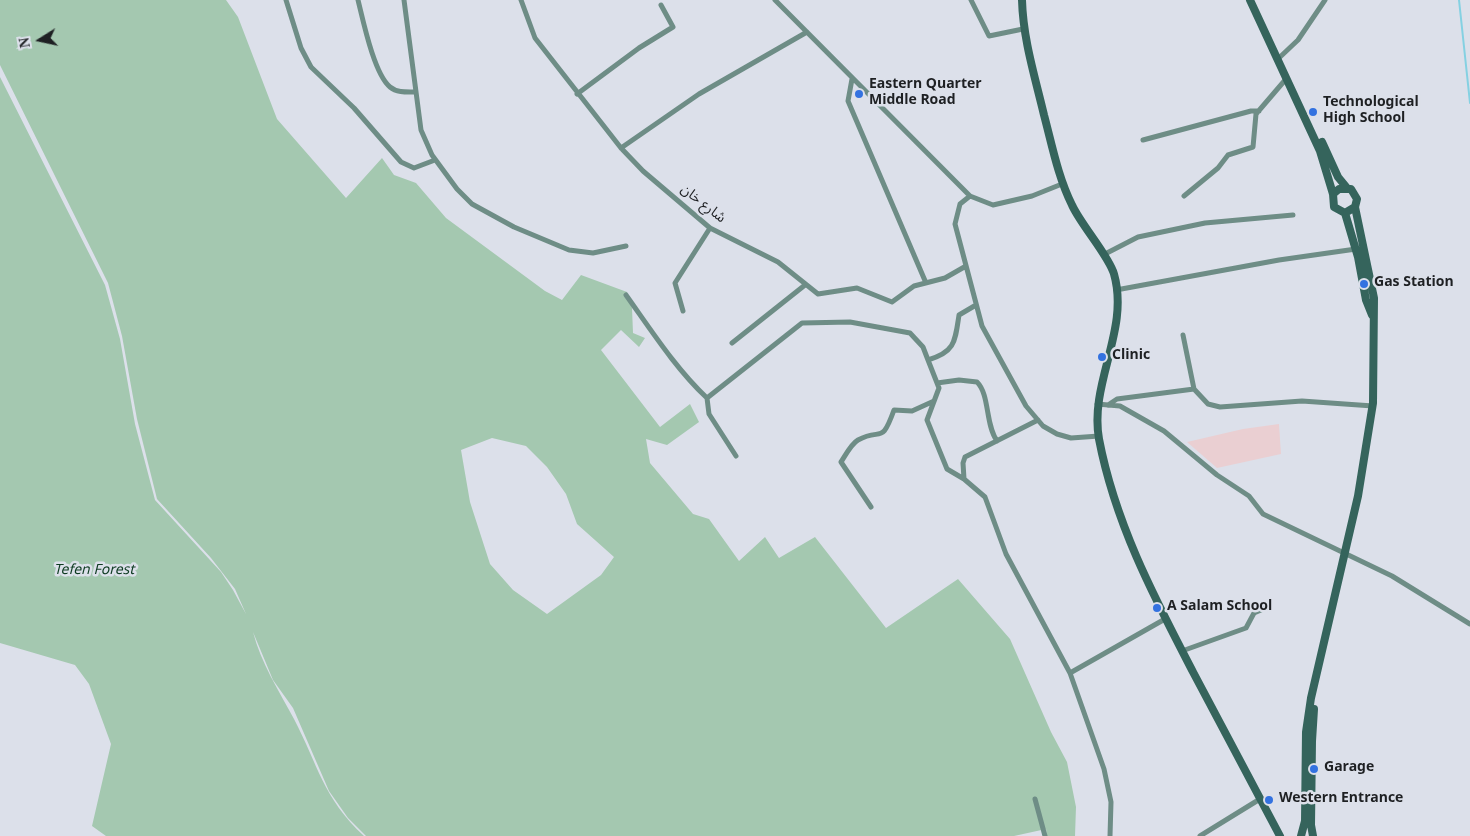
<!DOCTYPE html>
<meta charset="utf-8">
<style>
body{margin:0}
#map{position:relative;width:1470px;height:836px;overflow:hidden;background:#dce0ea;font-family:Georgia,serif}
canvas{display:block}
.north{position:absolute;left:15px;top:15px;width:50px;height:50px;-webkit-text-stroke:4px #dce0ea;paint-order:stroke;rotate:260deg;font-size:14px;font-weight:700;line-height:20px;text-align:center;color:#1e2023}
.north::after{content:'';display:block;margin:auto;width:18px;height:22px;background:#1e2023;clip-path:polygon(50% 0,100% 100%,50% 72%,0 100%)}
</style>
<div id="map">
<canvas width="1470" height="836"></canvas>
<div class="north">N</div>
</div>
<script>
const ctx = document.querySelector('canvas').getContext('2d');
ctx.lineJoin = 'round';
function fillPath(path, color) {
  ctx.fillStyle = color;
  ctx.fill(path, 'evenodd');
}
function stroke(path, color, width, dash) {
  ctx.strokeStyle = color;
  ctx.lineWidth = width;
  ctx.lineCap = dash ? 'butt' : 'round';
  ctx.setLineDash(dash || []);
  ctx.stroke(path);
}
function write(font, color, halo, rows, align = 'center') {
  ctx.font = font + ' Georgia,"Noto Sans Arabic",serif';
  ctx.lineWidth = 5;
  ctx.setLineDash([]);
  ctx.textBaseline = 'middle';
  ctx.strokeStyle = halo;
  ctx.fillStyle = color;
  for (const [text, x, y, turn = 0] of rows) {
    ctx.save();
    ctx.translate(x, y);
    ctx.rotate((+turn || 0) * Math.PI / 180);
    ctx.textAlign = isNaN(turn) ? turn : align;
    if (halo) ctx.strokeText(text, 0, 0);
    ctx.fillText(text, 0, 0);
    ctx.restore();
  }
}
fillPath(new Path2D(`
 M1279,424l2,30 -64,14 -30,-26 56,-13z`), '#eacfd2');
fillPath(new Path2D(`
 M0,0h226l12,17 39,102 69,79 36,-40 12,17 22,8 30,35 99,73 17,9 19,-25 46,17 5,16 1,25 12,5 -6,9 -18,-17 -20,20 59,77 30,-23 9,18 -32,23 -21,-6 4,24 43,51 16,5 30,42 26,-24 14,21 36,-21 71,91 72,-49 52,60 41,93 16,30 9,45 -1,29h-28l-1,-7 -32,7h-648l-18,-18 -19,-27 -36,-83 -20,-28 -20,-48c8,31 26,59 41,87 24,46 29,79 70,117h-258l-14,-10 19,-82 -22,-60 -14,-19 -75,-22v-566l105,208 15,54 15,85 20,76 66,72 12,18 13,24 -11,-25 -24,-31 -54,-59 -20,-80 -15,-83 -14,-53 -108,-218zM492,438l34,8 21,21 19,27 11,30 37,33 -13,18 -54,39 -34,-24 -23,-26 -20,-62 -9,-52z`), '#a4c8b0');
stroke(new Path2D(`
 M1459,0l11,103`), '#85d1e2', 2);
stroke(new Path2D(`
 M286,0l15,48 10,19 43,41 47,54 13,6 21,-8
 M358,0c5,20 16,74 32,87 7,6 17,5 26,5
 M404,0l17,130 11,25 25,34 15,15 42,23 55,23 24,3 33,-7
 M521,0l14,38 86,110 22,23 67,57 68,34 40,32 39,-6 35,14 22,-16 31,-8 21,-12
 M775,0l195,196 23,9 39,-9 30,-12
 M971,0l18,36 34,-7
 M1280,57l18,-17 27,-40
 M852,79l-4,22 78,182
 M577,94l62,-46 34,-21 -12,-22
 M1143,140l108,-29h8
 M621,148l78,-54 108,-62
 M970,196l-10,8 -5,20 27,102 44,80 17,20 14,8 14,4 28,-2
 M1184,196l34,-28 10,-13 25,-8 3,-33 30,-35
 M1103,255l35,-18 67,-14 88,-8
 M1116,290l163,-30 77,-11
 M626,295c25,35 50,74 81,103
 M976,305l-17,10c-4,27 -4,37 -31,45l11,28 -12,32 20,49 17,10 21,18 21,57 64,119 34,96 7,33 -1,34
 M683,311l-8,-28 35,-55
 M1183,335l11,54
 M732,343l73,-58
 M937,383l22,-3 18,2c13,13 8,42 20,59
 M1097,404l23,2 44,25 53,44 32,21 14,18 129,62 78,48
 M1108,405l9,-6 77,-10 14,15 12,3 82,-6 71,5
 M736,456l-27,-42 -2,-16 95,-75 48,-1 60,11 13,14 5,13
 M964,479l-1,-16 2,-6 73,-37
 M871,507l-30,-45c4,-6 10,-18 17,-22 24,-13 23,6 36,-30l18,1 22,-10
 M1182,651l64,-23 8,-15 14,-6
 M1070,673l95,-54
 M1035,799l10,37
 M1200,836l60,-37`), '#6e8d86', 5);
stroke(new Path2D(`
 M1022,0c1,39 13,77 22,115 8,30 14,62 28,90 9,20 37,51 42,69 16,56 -25,109 -15,165 16,84 55,158 94,233 29,55 58,109 87,164
 M1250,0l70,151 13,43 1,13 11,6 10,-6 2,-8 -6,-10h-12l-6,5
 M1322,142l16,35 9,11
 M1345,213l13,44 8,43 6,15
 M1301,836l4,-15 1,-89 5,-34 47,-202 15,-93 1,-105 -19,-91
 M1313,836l-2,-11 1,-84 2,-32`), '#35645c', 8);
for (const [x, y, r, color] of [
 [859,94,5,"#3372e0"],
 [1313,112,5,"#3372e0"],
 [1364,284,5,"#3372e0"],
 [1102,357,5,"#3372e0"],
 [1157,608,5,"#3372e0"],
 [1314,769,5,"#3372e0"],
 [1269,800,5,"#3372e0"]
]) {
  const dot = new Path2D();
  dot.arc(x, y, r, 0, 2 * Math.PI);
  ctx.fillStyle = color;
  ctx.fill(dot);
  stroke(dot, '#dce0ea', 2);
}
write('bold 14px', '#1e2023', '#dce0ea', [
 ["Eastern Quarter",869,86],
 ["Middle Road",869,102],
 ["Technological",1323,104],
 ["High School",1323,120],
 ["Gas Station",1374,284],
 ["Clinic",1112,357],
 ["A Salam School",1167,608],
 ["Garage",1324,769],
 ["Western Entrance",1279,800]
], 'left');
write('14px', '#1e2023', '#dce0ea', [
 ["شارع خان",702,205,38]
]);
write('italic 14px', '#0e3b22', '#dce0ea', [
 ["Tefen Forest",94,572]
]);
</script>
